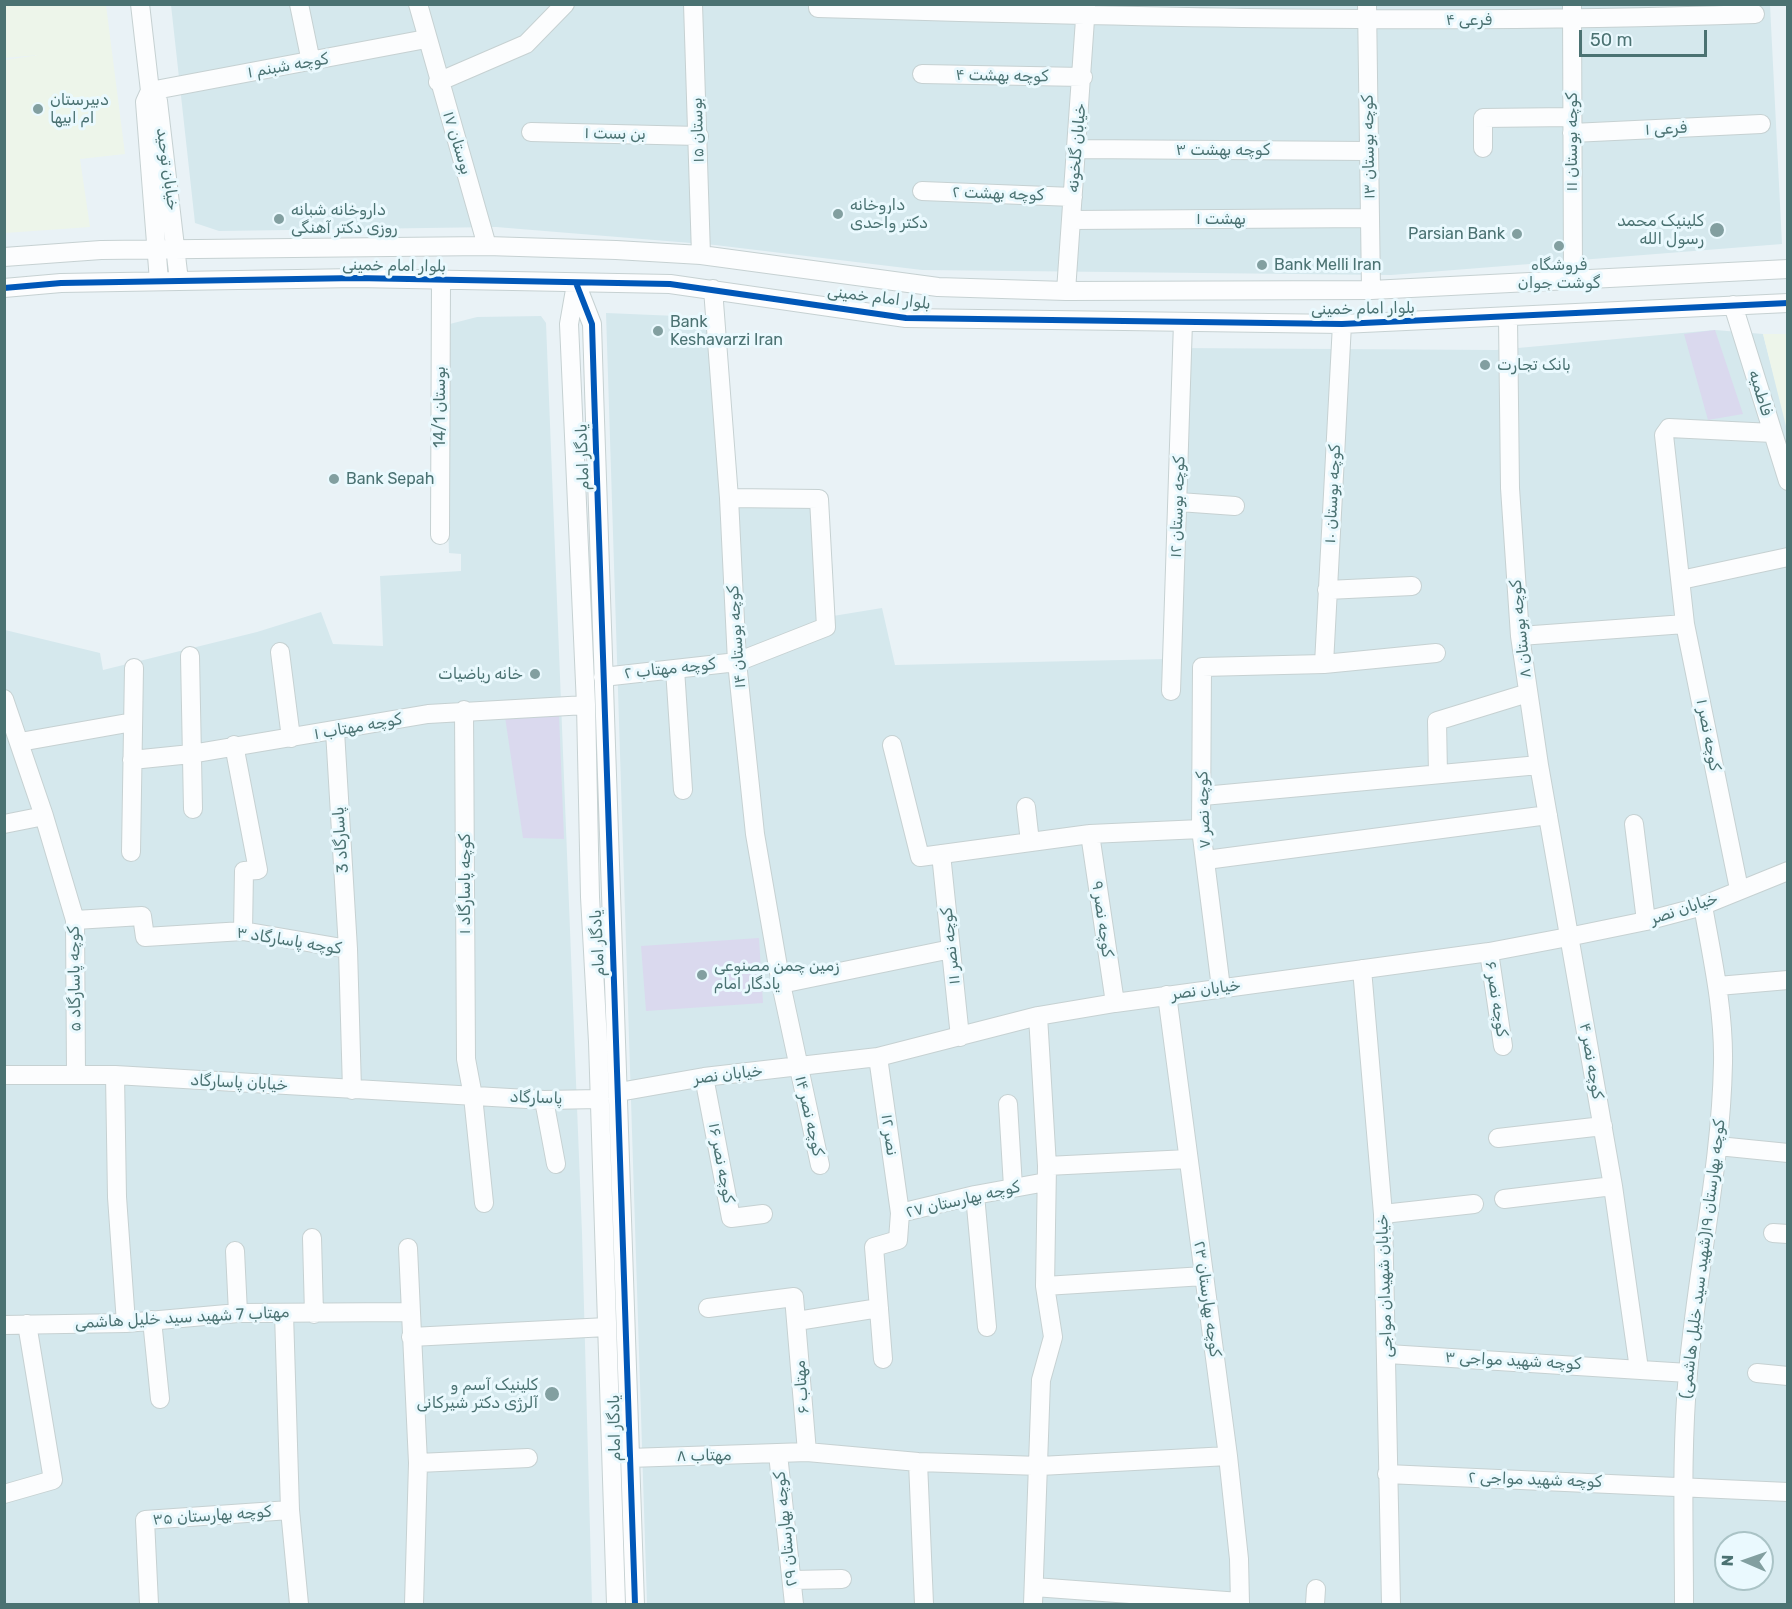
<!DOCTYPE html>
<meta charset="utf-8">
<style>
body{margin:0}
#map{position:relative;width:1792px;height:1609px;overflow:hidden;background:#e9f2f6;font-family:Rubik,sans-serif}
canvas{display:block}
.frame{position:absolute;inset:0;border:6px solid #4b7272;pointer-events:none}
.north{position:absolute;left:1714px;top:1531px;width:60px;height:60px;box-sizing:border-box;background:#eaf9fe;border:2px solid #aac3c6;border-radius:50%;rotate:272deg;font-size:16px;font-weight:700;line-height:24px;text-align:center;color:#4b7272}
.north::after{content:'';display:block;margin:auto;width:21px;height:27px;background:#829fa0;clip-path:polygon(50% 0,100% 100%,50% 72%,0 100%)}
.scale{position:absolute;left:1579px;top:30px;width:128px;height:27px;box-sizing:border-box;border:3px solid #4b7272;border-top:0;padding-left:8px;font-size:18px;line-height:21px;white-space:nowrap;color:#4b7272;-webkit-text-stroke:4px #eaf9fe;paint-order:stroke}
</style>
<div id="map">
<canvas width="1792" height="1609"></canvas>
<div class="frame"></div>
<div class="north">N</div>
<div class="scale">50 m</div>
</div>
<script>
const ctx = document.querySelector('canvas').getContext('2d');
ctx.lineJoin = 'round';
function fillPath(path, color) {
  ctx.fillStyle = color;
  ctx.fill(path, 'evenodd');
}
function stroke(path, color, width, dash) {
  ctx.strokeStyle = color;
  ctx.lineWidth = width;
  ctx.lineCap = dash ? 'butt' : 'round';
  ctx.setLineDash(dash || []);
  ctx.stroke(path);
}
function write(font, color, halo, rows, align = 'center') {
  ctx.font = font + ' Rubik,"Noto Naskh Arabic",sans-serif';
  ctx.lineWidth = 6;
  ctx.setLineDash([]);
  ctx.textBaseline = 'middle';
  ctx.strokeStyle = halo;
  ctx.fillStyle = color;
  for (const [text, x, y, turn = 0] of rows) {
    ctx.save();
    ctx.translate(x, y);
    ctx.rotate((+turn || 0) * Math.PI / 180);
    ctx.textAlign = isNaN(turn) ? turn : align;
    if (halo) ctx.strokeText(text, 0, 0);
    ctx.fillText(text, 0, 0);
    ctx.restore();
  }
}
fillPath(new Path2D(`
 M171,5h1599l12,239 -391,31 -469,-5 -207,-25 -219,-18 -277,4 -24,-8z
 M606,313l118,5 14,175h86l9,78v45l49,-8 13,57 271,-6 11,-311 319,2 219,-20 48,4 25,96 -1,1174h-1140zM1726,1543h36v36h-36z
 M541,316l5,7 36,910 10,371h-587v-974l95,23 3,17 154,-38 64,-20 12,32 50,2 -3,-70 81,-5v-17l-12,-1 -7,-227 35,-9z`), '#d5e8ed');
fillPath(new Path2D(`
 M5,4l101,1 19,149 -45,5 10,68 -85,6v-173l33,-5 -33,3z
 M1763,334h24v96z`), '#edf5ea');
fillPath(new Path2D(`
 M1715,330l28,84 -35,6 -24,-86z
 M559,715l5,124 -41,-1 -18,-121z
 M759,938l4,65 -117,8 -5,-65z`), '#dad9ee');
const minor = new Path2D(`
 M140,4l10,87 8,10 21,180
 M299,4l12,58
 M418,4l69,242
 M693,4l8,251
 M818,4v4c313,9 625,17 937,6
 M1367,4l4,286
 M1572,4l1,275
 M922,74l161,3
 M438,82l88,-38 39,-40
 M150,91l276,-52
 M150,91l-5,11 14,179
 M531,132l168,4
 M1572,133l189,-9
 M1483,148v-30l88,-1
 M1077,149l291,2
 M922,191l151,6
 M1071,220l299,-2
 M4,257l97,-7 386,-4 129,4 85,5 237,32 128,4 305,-1 417,-21
 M576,283l16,41c13,427 28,854 43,1280
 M576,284l-7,40 17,381 4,192 8,145 18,562
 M4,288l57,-5 295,-5 314,6 236,34 436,6 446,-21
 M713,289l16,209 8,164 18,172 26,150 39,181
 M1066,291l20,-286
 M1733,305l55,176
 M1508,317l2,171 10,148 19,129 74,421 26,183
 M1179,502l56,4
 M440,535l1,-255
 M1681,580l107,-23
 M1327,590l85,-4
 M1520,636l165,-12
 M280,652l11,86
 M190,656l3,153
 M1324,664l18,-340
 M675,669l8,121
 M603,677l134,-15 89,-35 -7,-128 -90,-1
 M1171,691l12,-369
 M4,699l40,117 31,104 1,154
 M464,710l2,349 7,37 11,107
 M335,731l13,218
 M20,742l113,-20
 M234,745l24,125 -14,1 -1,60
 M892,745l28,112 170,-23 111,-5
 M132,760l59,-6 237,-40 158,-9
 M1438,774l-1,-53 91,-28
 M1203,796l336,-31
 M1026,807l4,35
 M4,824l40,-8
 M1634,824l12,97
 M1090,834l25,169
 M131,852l3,-184
 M941,854l19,183
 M1206,860l342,-45
 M1739,889l-54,-265 -21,-189 5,-7 104,5
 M75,920l67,-4 3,21 98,-6 105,18 4,141
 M1489,952l14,94
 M1362,969l21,245 8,390
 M781,984l170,-35
 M1718,986l70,-6
 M1221,988l-20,-159 1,-162 122,-3 112,-11
 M1167,995l61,461 11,103 1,45
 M878,1057l22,156
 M4,1075h111l429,25 56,-1
 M115,1075l2,122 9,126
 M704,1077l27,141 32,-4
 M619,1092l85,-15 174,-20 160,-41 77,-13 374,-51 79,-15 78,-16 53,-14 89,-36
 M544,1100l12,64
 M1008,1104l5,83
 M1498,1138l105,-12
 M1718,1146l70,7
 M1047,1166l141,-7
 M975,1195l12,132
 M1504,1199l109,-13
 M1383,1214l91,-10
 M1773,1233l15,1
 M312,1238l2,76
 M408,1248l10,215 -4,141
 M235,1251l3,62
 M1045,1286l159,-10
 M708,1308l86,-11 13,155
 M284,1313l6,197 9,94
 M152,1320l8,79
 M797,1321l82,-13
 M4,1325l122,-2 112,-10 172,-1
 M411,1337l196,-10
 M1388,1354l300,19
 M883,1359l-9,-112 24,-7 2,-27 75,-18 71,-13
 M1757,1373l31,3
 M778,1454l16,150
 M629,1458l178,-6 111,10 122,4 188,-10
 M918,1462l6,142
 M418,1463l110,-5
 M1387,1474l401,18
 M4,1494l49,-14 -26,-156
 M792,1580l50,-1
 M1034,1587l206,15
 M149,1604l-4,-84 145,-10
 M1033,1604l8,-224 12,-43 -8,-51 2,-120 -9,-150
 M1315,1604l1,-15
 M1684,1604c0,-76 -3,-154 4,-231 9,-104 33,-206 35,-310 1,-53 -11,-106 -20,-157`);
stroke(minor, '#c6d1d2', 20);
stroke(minor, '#fcfdfe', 18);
stroke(new Path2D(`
 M576,283l16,41c13,427 28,854 43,1280
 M4,288l57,-5 295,-5 314,6 236,34 436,6 446,-21`), '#0057b8', 6);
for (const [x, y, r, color] of [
 [38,109,6,"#829fa0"],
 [838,214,6,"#829fa0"],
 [279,219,6,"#829fa0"],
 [1717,230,8,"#829fa0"],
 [1517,234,6,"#829fa0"],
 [1559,246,6,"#829fa0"],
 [1262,265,6,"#829fa0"],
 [658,331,6,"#829fa0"],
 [1485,365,6,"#829fa0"],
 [334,479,6,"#829fa0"],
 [535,674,6,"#829fa0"],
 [702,975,6,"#829fa0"],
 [552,1394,8,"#829fa0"]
]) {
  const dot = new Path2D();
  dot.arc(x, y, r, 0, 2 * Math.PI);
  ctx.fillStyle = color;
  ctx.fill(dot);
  stroke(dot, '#eaf9fe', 2);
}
write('16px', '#4b7272', '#eaf9fe', [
 ["فرعی ۴",1469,20],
 ["کوچه شبنم ۱",288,66,-10],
 ["کوچه بهشت ۴",1002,76,1],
 ["فرعی ۱",1666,129,-3],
 ["بوستان ۱۵",698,130,-92],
 ["بن بست ۱",615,134,1],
 ["کوچه بوستان ۱۱",1572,142,-90],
 ["بوستان ۱۷",457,143,73],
 ["کوچه بوستان ۱۳",1369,147,-91],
 ["خیابان گلخونه",1077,148,-85],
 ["کوچه بهشت ۳",1223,150],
 ["خیابان توحید",167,169,82],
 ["کوچه بهشت ۲",998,194,2],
 ["بهشت ۱",1221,219],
 ["بلوار امام خمینی",394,266,1],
 ["بلوار امام خمینی",879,298,7],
 ["بلوار امام خمینی",1363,309,-1],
 ["فاطمیه",1760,393,73],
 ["بوستان 14/1",440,407,-90],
 ["یادگار امام",583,457,-92],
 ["کوچه بوستان ۱۰",1333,494,-87],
 ["کوچه بوستان ۱۲",1178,507,-88],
 ["کوچه بوستان ۸",1521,629,-96],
 ["کوچه بوستان ۱۴",737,637,-94],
 ["کوچه مهتاب ۲",670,669,-6],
 ["کوچه مهتاب ۱",358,727,-10],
 ["کوچه نصر ۱",1708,735,79],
 ["کوچه نصر ۷",1204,810,-92],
 ["پاسارگاد 3",341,840,-94],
 ["کوچه پاسارگاد ۱",465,884,-90],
 ["خیابان نصر",1684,909,-18],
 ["کوچه نصر ۹",1102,919,82],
 ["کوچه پاسارگاد ۳",289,941,9],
 ["یادگار امام",598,943,-93],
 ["کوچه نصر ۱۱",951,946,-96],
 ["کوچه پاسارگاد ۵",75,979,-91],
 ["خیابان نصر",1206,990,-8],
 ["کوچه نصر ۶",1496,999,81],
 ["کوچه نصر ۴",1591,1061,80],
 ["خیابان نصر",728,1075,-7],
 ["خیابان پاسارگاد",239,1083,3],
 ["پاسارگاد",536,1098,2],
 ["کوچه نصر ۱۴",809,1116,77],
 ["نصر ۱۲",889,1135,82],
 ["کوچه نصر ۱۶",721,1163,79],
 ["کوچه بهارستان ۲۷",963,1200,-13],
 ["کوچه بهارستان ۱۹(شهید سید خلیل هاشمی)",1703,1259,-83],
 ["خیابان شهیدان مواجی",1385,1286,-92],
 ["کوچه بهارستان ۲۳",1207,1299,82],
 ["مهتاب 7 شهید سید خلیل هاشمی",182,1318,-3],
 ["کوچه شهید مواجی ۳",1513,1361,3],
 ["مهتاب ۶",802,1387,-94],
 ["یادگار امام",615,1428,-91],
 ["مهتاب ۸",704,1456,-1],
 ["کوچه شهید مواجی ۲",1535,1480,2],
 ["کوچه بهارستان ۳۵",212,1516,-4],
 ["کوچه بهارستان ۲۹",786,1529,-96]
]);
write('16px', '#4b7272', '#eaf9fe', [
 ["دبیرستان",50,100],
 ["ام ابیها",50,118],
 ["داروخانه",850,205],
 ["دکتر واحدی",850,223],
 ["داروخانه شبانه",291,210],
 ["روزی دکتر آهنگی",291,228],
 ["کلینیک محمد",1704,221,"right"],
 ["رسول الله",1704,239,"right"],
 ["Parsian Bank",1505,234,"right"],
 ["Bank Melli Iran",1274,265],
 ["فروشگاه",1559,265,"center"],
 ["گوشت جوان",1559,283,"center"],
 ["Bank",670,322],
 ["Keshavarzi Iran",670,340],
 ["بانک تجارت",1497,365],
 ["Bank Sepah",346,479],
 ["خانه ریاضیات",523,674,"right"],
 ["زمین چمن مصنوعی",714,966],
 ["یادگار امام",714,984],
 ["کلینیک آسم و",538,1385,"right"],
 ["آلرژی دکتر شیرکانی",538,1403,"right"]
], 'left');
</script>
